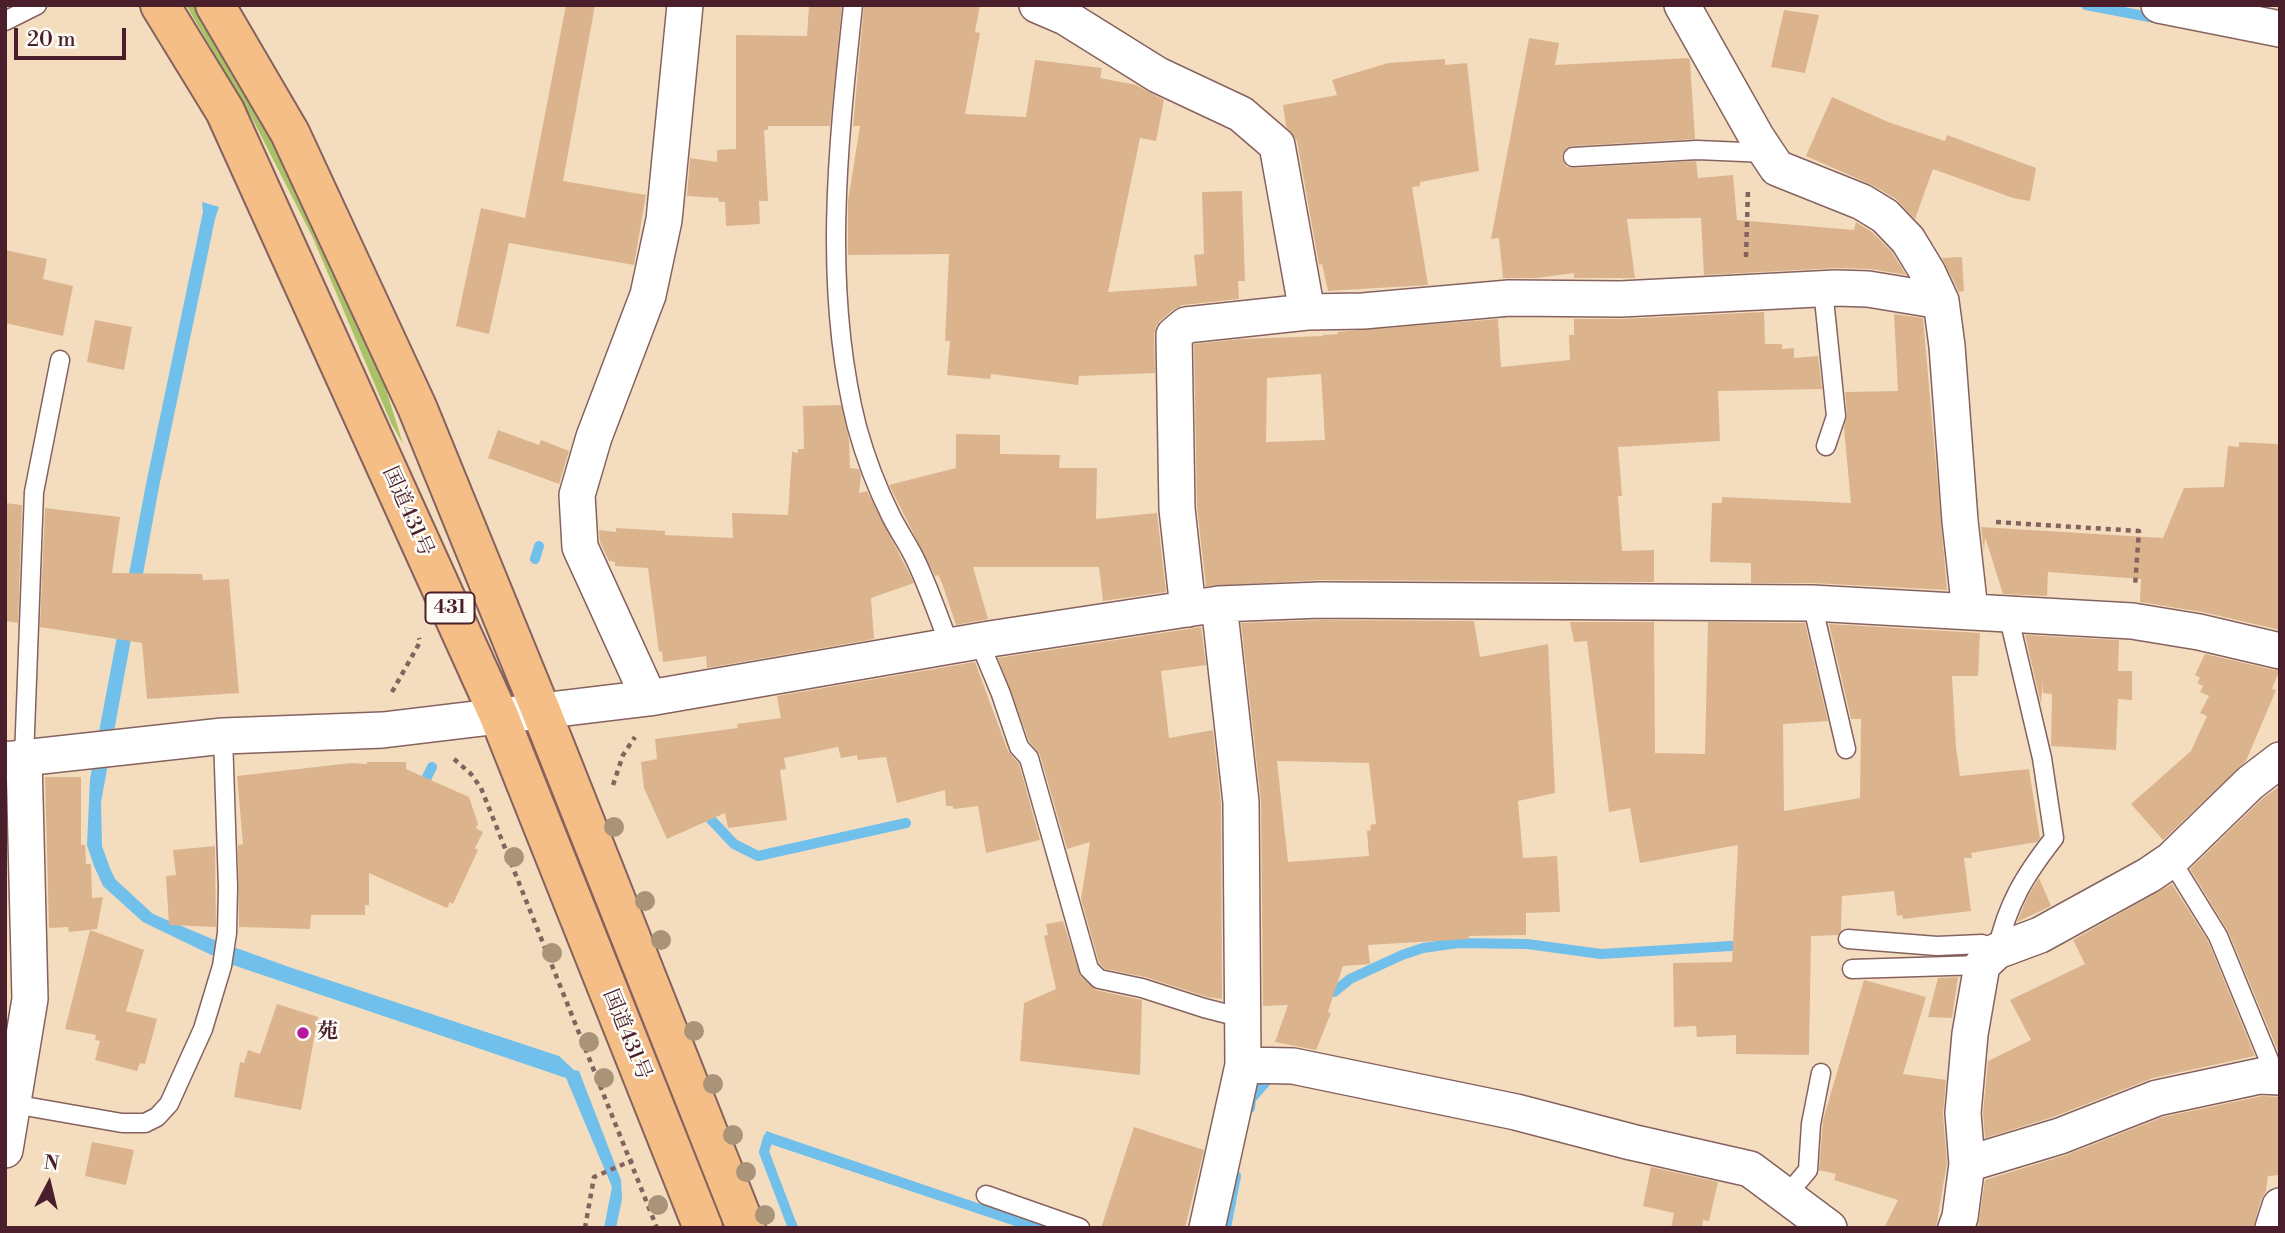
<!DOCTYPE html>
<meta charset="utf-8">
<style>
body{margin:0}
#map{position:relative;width:2285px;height:1233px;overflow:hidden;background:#f4ddbf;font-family:"Libre Bodoni",serif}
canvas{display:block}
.frame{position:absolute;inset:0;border:7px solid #4a1f2b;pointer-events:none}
.north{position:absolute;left:14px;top:1149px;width:70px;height:70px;-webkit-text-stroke:5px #fdfcf7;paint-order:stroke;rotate:7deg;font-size:19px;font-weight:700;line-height:28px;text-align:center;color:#4a1f2b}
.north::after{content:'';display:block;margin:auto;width:24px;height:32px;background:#4a1f2b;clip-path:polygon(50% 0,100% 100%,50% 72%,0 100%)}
.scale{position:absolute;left:14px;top:28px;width:112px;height:32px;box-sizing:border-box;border:4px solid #4a1f2b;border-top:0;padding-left:9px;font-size:21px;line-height:24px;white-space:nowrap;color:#4a1f2b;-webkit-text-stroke:5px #fdfcf7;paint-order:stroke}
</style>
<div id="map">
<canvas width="2285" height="1233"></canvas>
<div class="frame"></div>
<div class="north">N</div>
<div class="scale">20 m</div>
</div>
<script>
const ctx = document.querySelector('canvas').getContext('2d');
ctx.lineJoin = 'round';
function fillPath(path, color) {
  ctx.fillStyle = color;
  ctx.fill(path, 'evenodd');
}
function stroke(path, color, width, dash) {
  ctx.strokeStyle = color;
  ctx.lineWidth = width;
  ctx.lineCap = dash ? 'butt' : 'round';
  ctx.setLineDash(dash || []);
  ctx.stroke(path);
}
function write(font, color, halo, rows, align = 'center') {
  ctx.font = font + ' "Libre Bodoni","Noto Serif JP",serif';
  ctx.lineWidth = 5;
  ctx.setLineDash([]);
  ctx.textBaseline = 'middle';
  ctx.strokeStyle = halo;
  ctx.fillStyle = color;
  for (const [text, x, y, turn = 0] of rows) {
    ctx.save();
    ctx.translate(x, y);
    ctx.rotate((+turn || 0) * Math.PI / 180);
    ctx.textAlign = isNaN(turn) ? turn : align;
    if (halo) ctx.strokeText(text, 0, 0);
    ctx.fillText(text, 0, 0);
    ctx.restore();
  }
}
fillPath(new Path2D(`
 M186,5h11l26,43 98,187 53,116 29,93 -12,-21 -78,-185 -59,-116z`), '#a9c267');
fillPath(new Path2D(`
 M202,202l17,5 -4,12 -56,268 -58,315 1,44 8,22 5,11 38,35 64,27 72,26 270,89 15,14 5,1 42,109 1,19 -6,29h-12l8,-41 -46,-109 -336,-114 -87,-42 -40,-36 -9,-20 -7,-21 3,-66 56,-295 57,-272z
 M766,1131l285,97h-30l-257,-86z`), '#71bfeb');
stroke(new Path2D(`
 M2086,5l74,14
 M535,559l4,-13
 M421,789l11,-22
 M702,810l32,34 24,12 148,-33
 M1334,992l16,-13 52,-24 21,-7 35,-5 69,1 74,10 146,-9
 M1250,1108l1,-9 20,-23
 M768,1138l-4,14 29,76
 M1226,1228l10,-52`), '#71bfeb', 10);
fillPath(new Path2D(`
 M566,5h29l-32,176 83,14 -12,70 -125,-22 -20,91 -33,-8 25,-118 44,10z
 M809,5h33l-12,121h-62v4h-4l4,71h-9l1,23 -34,2 -1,-24h-6l-1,-4 -31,-2 3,-38 27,4v-12l19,-1v-114l71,1z
 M864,5h116l-5,27 5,1 -15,81 61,3 9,-57 67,8 -2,10 36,7 28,15 -8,41 -16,-3 -32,154 89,-6 -3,-31 10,-1 -2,-62 40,-1 3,90h-7l1,18 -56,6 -10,5 -12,10 -5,6 -2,9 1,38 -76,3 -1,9 -87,-11 -1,5 -43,-4 3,-34h-5l4,-87 -101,1v-54l12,-75h-7z
 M1784,10l35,5 -14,58 -34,-6z
 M1529,38l30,5 -4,22 134,-7 1,3 5,78 -123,7 -9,7 -1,5 5,9 7,1 122,-7 2,17 35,-3 4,45 117,10 2,-8 16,10 20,20 14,23 -35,-6 -34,-1 -133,7 -3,-57 -74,1 8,59h-61v-5l-37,5h-34l-4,-40 -8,1z
 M1445,59v6l22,-2 12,108 -59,11v4l-8,1 16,98 -100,6 -6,-27 -3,1 -22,-124 -11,-15 -3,-21 54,-10 -5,-15 56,-17z
 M1832,97l56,25 57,19 2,-6 89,33 -6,33 -17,-3 -80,-29 -18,50 -19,-20 -24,-14 -66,-29z
 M5,250l42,9 -4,20 30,7 -10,50 -58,-13z
 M1962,257l2,34 -5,1 -17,-34z
 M1764,312l1,32h17v5l12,-1v10l24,-2 4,33 -104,2 2,50 -102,6 4,49h-4l4,55 32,-1v32l-334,-2 -114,6 -9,-78 -3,-164 47,-5 82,-3v-1l15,-1 -1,-2 161,-13 3,48 69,-7 -1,-25h5v-16h48zM1321,374l4,66 -59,2 1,-64z
 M1894,314l29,4 24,272 -134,-7h-62v-20l-41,-1 2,-59h10v-6l129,6 -7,-75 3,-13 -2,-23 53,-1z
 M95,320l37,7 -8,43 -37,-8z
 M841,405l8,35 1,28 9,1 2,6 -2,18 8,-2 47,92 -43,15 3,41 -167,29 -1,-12 -43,6 -1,-11 -3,1 -11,-84 -33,-2v-4l-6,-1 -9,-19 -1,-12 17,2v-4l49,3v4l68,3 -1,-25 56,2 4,-63 6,1v-4h6l-1,-43z
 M498,430l41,15 2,-5 28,11 -10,33 -71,-26z
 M956,434l44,1v19l60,1 -1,13h38l-1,51 61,-6 9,79 -63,9 -4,-34h-126l15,52 -32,6 -14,-42 -4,-8 -3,1 -46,-91 67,-17z
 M2239,442l37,2 4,2v184l-78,-18 -62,-10 1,-23 -93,-7 -1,24 -44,-2 -18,-57 -1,16 -3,-26 182,11 21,-50 40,-1 4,-41 11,1z
 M5,503l17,2 -4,118 -13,-2z
 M45,508l75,9 -8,56 90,1 1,6 26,-1 10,114 -92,6 -5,-56 -102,-16z
 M1320,620l154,1 6,36 68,-13 7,149 -37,8 5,57 34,-2 3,56 -34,1v22l-57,1v3l-101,6 2,19 -27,2 -15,46 3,1 -15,37 -41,-8 13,-37 -25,1 -2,-204 -20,-179zM1277,761l92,2 7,61 -6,1 1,5 -4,1 2,25 -81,6z
 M1570,622h84l1,131 50,1 3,-132 97,1 23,98 -45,3 1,87 76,-13 1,-79h-10l-22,-95 151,9 -2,43h-26l4,71 4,29 69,-7 11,69 -3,4 -66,11 1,5h-8l7,53 -68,8 -1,-4 -5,1 -3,-25 -52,5 -1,35 -3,4 -27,1 -2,119 -73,-1v-19l-39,2 -1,-11 -22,1 -1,-64 59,-1 6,-117 -98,18 -10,-55 -21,4 -22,-171 -13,1z
 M1201,627l5,38 -45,6 8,67 44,-8 8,73 1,196 -15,-2 -62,-20 -40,-8 -6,-6 -18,-64 9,-57 -23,7 -27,-94 -11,-14 -31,-83z
 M2025,635l94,5 -1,31h14v29l-14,-1 -2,51 -65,-4 1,-52 -9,-1v-14l-2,25z
 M2205,654l74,17 -7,18 4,1 -30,71 -83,79 -32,-36 60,-53 16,-35 -7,-3 9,-17 -9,-4 3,-6 -6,-3 3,-5 -5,-3z
 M975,662l33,89 11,13 21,76 -54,13 -8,-47 -25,3v-3h-7l-1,-16 -48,13 -11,-46 -28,3 -1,-5 -16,3 -3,-11 -54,11 2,11 -6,1 7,50 -59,8 -3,-15 -58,26 -23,-51 -3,-26 16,-3 -2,-20 83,-11 -1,-4 44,-6 -4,-22z
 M367,762h39v7l63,28 9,27 -2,4 7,4 -8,16 3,2 -25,54 -3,-2 -3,6 -78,-35v32h-4v10h-54l-1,14 -71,-2 -1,-82 5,-1 -6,-68 114,-13 16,1z
 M45,777h36v68h4l1,19h5l1,34 11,-1 -6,32 -28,3 -1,-5 -19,1z
 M2280,786v270l-52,-125 -38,-62 73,-71z
 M215,846l1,81 -47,-2 -3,-49 10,-1 -3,-25z
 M2039,878l12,28 -34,16 11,-26z
 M2172,884l36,57 47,115 -102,22 -100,39 -68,21 -2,-25 5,-52 43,-21 -21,-40 75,-36 -12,-24z
 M1063,921l18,56 15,13 46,10 -2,75 -120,-14 4,-58 32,-14 -12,-53 4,-1 -2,-11z
 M90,930l54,20 -18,61 31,8 -12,45 -5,-1 -3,8 -42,-11 5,-19 -5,-1 1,-5 -31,-6z
 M1958,977l-6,41 -24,-1 10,-39z
 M1864,980l62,17 -23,77 43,6 -3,34 4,49 -11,65h-52l14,-28 -64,-20 2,-6 -17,-4 4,-50z
 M277,1004l41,13 -17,93 -67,-13 6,-35 4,1 4,-13 12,4z
 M2262,1096l18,1v78l-12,1 -2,15 -5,9 -8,28h-275l7,-48 81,-25 97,-38z
 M1134,1127l70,23 -19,78h-84z
 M92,1142l42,8 -8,35 -41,-9z
 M1651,1167l67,15 -9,39 -6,-1 -1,8h-31l3,-15 -31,-7z`), '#dbb48e');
const service = new Path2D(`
 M853,5c-15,140 -31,284 4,422 8,29 20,61 34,89 7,14 16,27 23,41 14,28 24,59 36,89
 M5,21l32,-16
 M1573,157l124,-7 70,3
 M1823,289l13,127 -10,30
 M1812,603l34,146
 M979,641l22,53 18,53 10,11 60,211 10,10 43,9 62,20 39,10
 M24,758l10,-266 26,-132
 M2171,860l47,76 58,141
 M1848,939l89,7 45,-2 15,7c10,-47 28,-76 57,-113l-12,-80 -34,-144
 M1852,969l130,-4
 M13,1104l109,19h23l12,-6 12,-13 34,-75 19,-63 5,-33 1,-46 -5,-151
 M986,1195l94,33
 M1786,1196l22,-26 3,-46 10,-51`);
const minor = new Path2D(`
 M1037,5l28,12 93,58 83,39 36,31 30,167 56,-1 146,-13 112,1 215,-11 32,1 73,12
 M1682,5l75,133 20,30 85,34 23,14 23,24 20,33 13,28 6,45 13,175 10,90
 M2159,5l121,24
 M1188,609l-11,-100 -3,-174 12,-10 121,-13
 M649,698l-69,-151 -3,-52 17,-58 54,-142 16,-75 21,-215
 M5,760l218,-24 160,-6 266,-32 341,-59 229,-35 101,-4 492,3 320,18 67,11 81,19
 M1243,1065l50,1 223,46 115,30 119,27 79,59
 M5,1150l25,-151 -6,-241
 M1967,1164l93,-28 97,-38 103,-22 20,1
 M1207,1228l36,-163 -2,-263 -22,-198
 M1956,1228l4,-11 7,-53 -4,-51 7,-79 12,-69 15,-14 43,-16 109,-60 22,-15 79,-77 30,-23
 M2273,1228l7,-22`);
const trunk = new Path2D(`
 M160,5l65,106 274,605 204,512
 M215,5l75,128 127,274 124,304 205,517`);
stroke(service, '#86625f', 21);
stroke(minor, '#86625f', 38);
stroke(trunk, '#86625f', 42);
stroke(new Path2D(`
 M1746,257l2,-68
 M1996,522l143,9 -4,55
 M392,692l28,-50 -1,-4
 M454,759l17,15 10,14 176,440
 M613,785l10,-30 12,-18
 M585,1228l9,-51 39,-17`), '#86625f', 4.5, [5, 5]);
stroke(service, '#fff', 18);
stroke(minor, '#fff', 35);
stroke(trunk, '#f6be87', 38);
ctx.fillStyle = '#a99479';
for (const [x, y] of [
 [614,827],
 [514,857],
 [645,901],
 [661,940],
 [552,953],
 [694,1031],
 [589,1042],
 [604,1078],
 [713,1084],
 [733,1135],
 [746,1172],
 [658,1205],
 [765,1215]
]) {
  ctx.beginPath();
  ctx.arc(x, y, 10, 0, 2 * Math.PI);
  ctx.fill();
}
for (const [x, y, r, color] of [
 [303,1033,7,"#b5179e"]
]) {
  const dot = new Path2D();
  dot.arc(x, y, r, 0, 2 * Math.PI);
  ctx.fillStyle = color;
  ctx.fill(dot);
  stroke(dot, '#fdfcf7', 2.5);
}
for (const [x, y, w] of [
 [450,608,49]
]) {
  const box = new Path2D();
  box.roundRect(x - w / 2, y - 15.5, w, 31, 5);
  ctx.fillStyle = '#fdfcf7';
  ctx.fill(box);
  stroke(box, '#4a1f2b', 2);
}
write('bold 19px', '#4a1f2b', null, [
 ["431",450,608]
]);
write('21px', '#4a1f2b', '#fdfcf7', [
 ["国道431号",407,512,66],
 ["国道431号",626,1035,68]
]);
write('bold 21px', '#4a1f2b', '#fdfcf7', [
 ["苑",317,1033]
], 'left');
</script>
